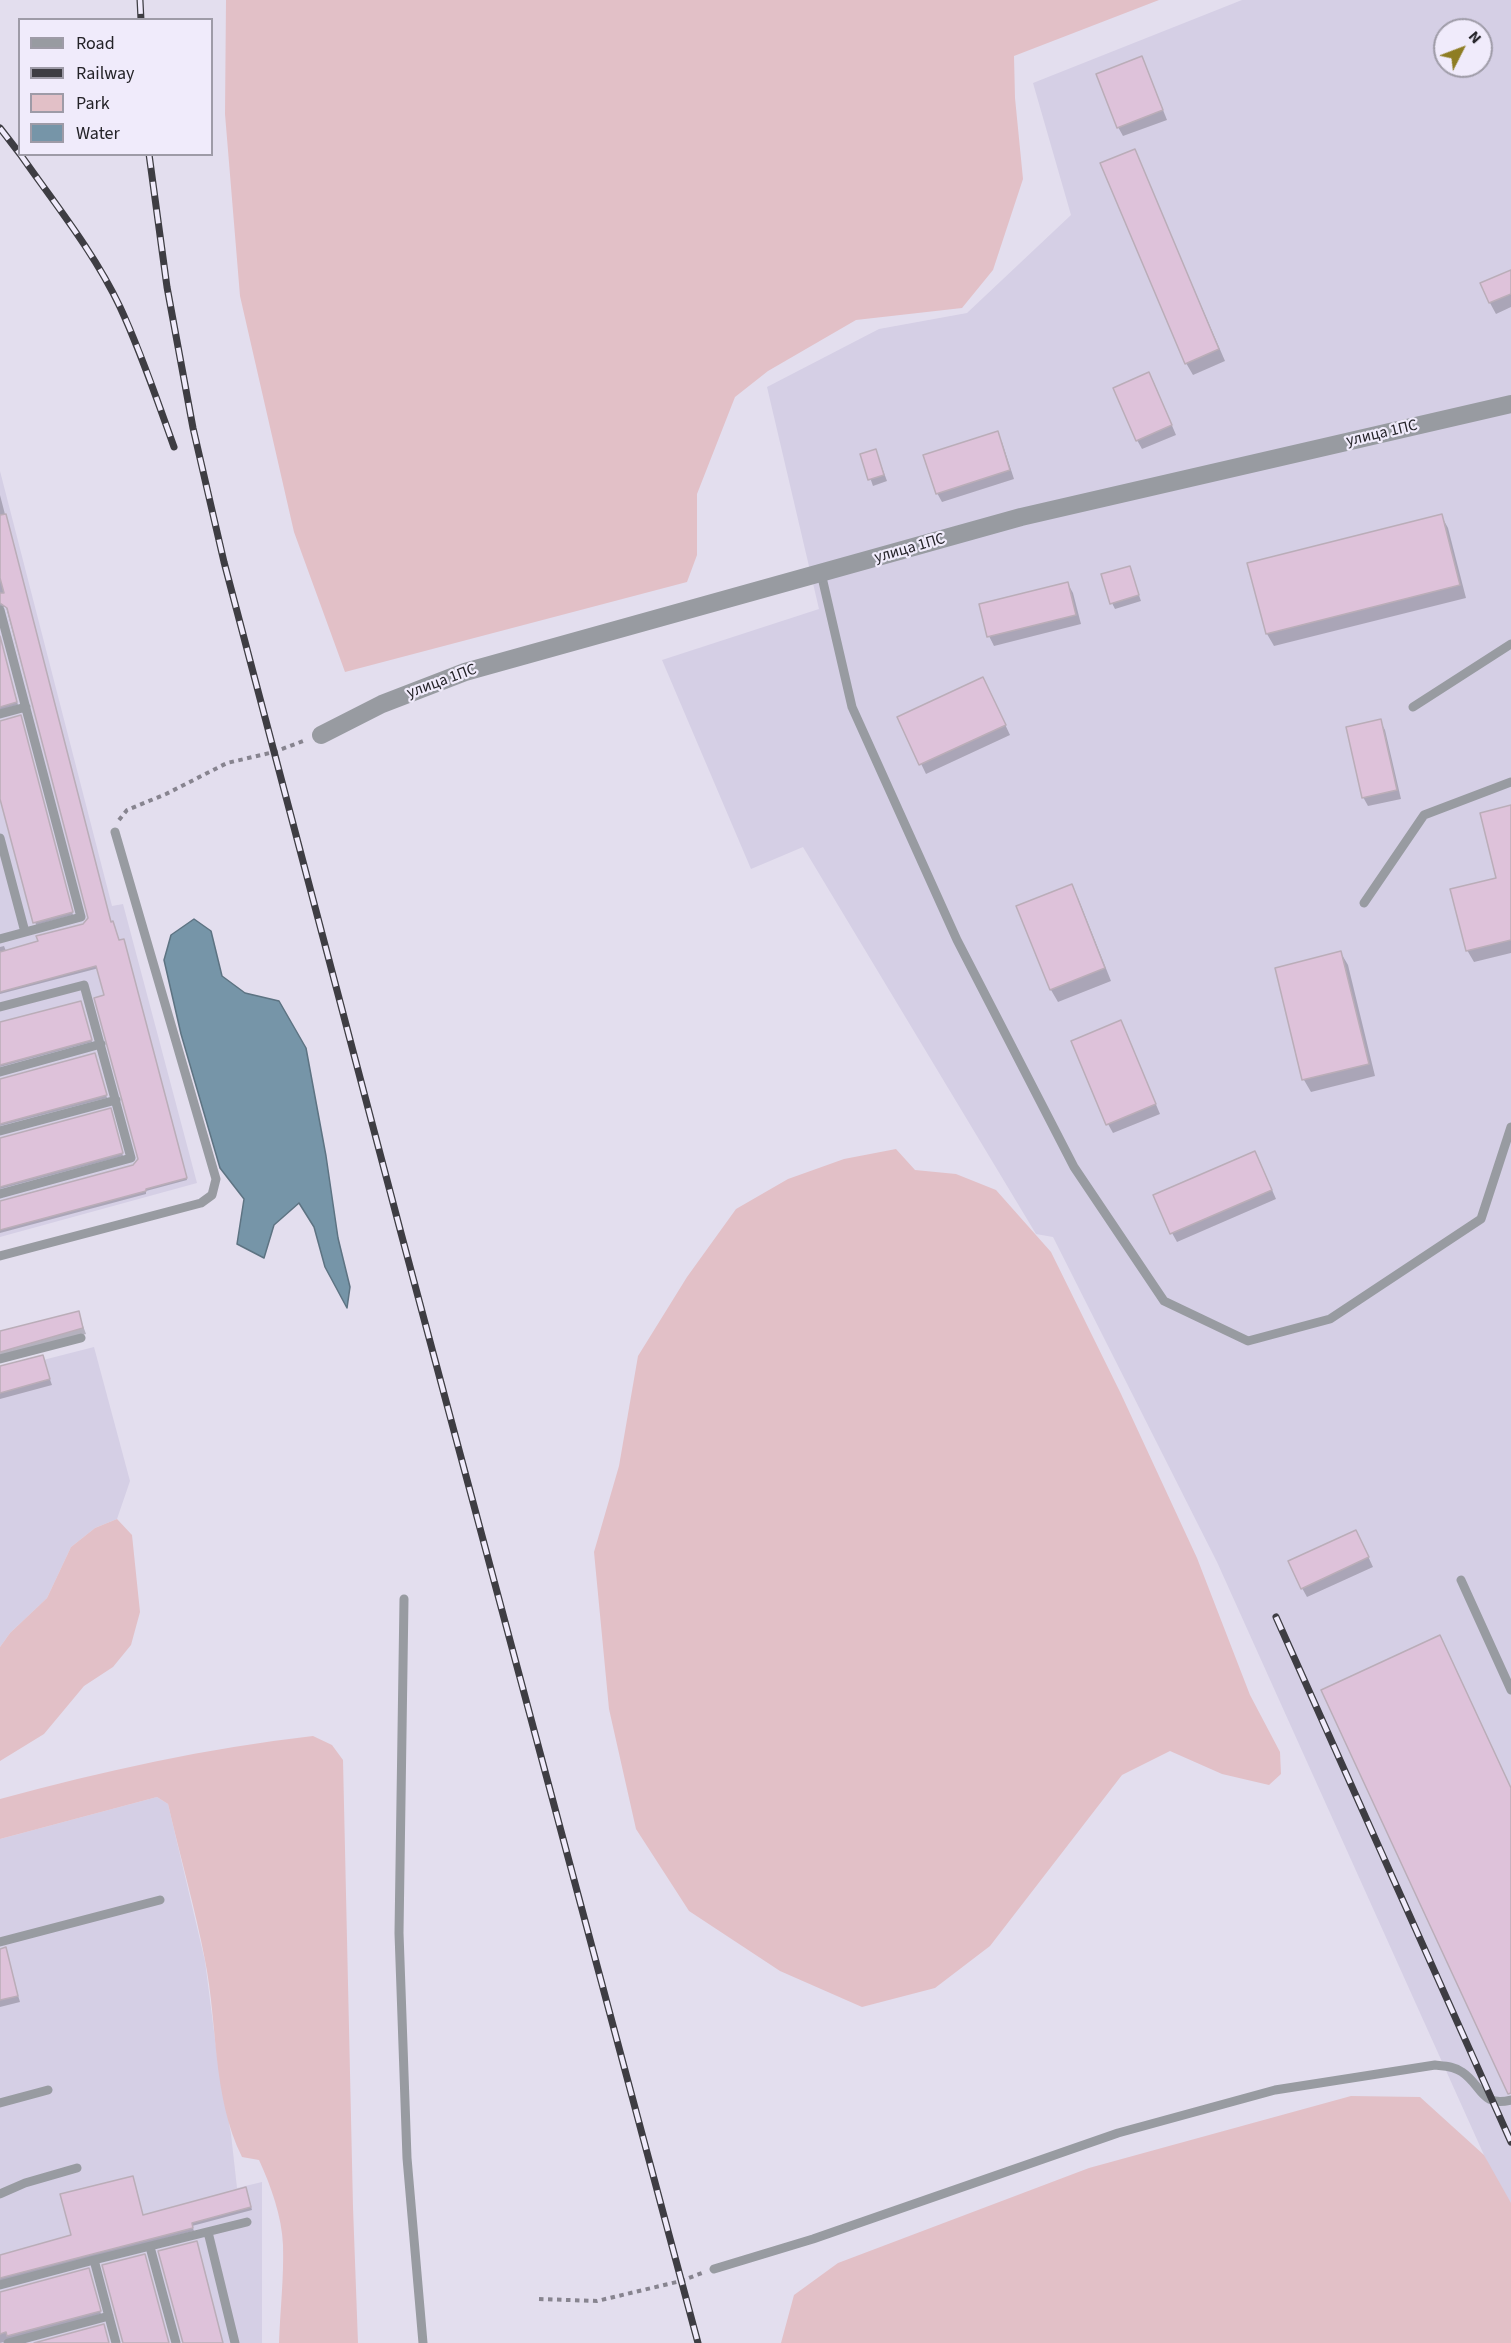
<!DOCTYPE html>
<meta charset="utf-8">
<style>
body{margin:0}
#map{position:relative;width:1511px;height:2343px;overflow:hidden;background:#e3deee;font-family:"Source Sans 3",sans-serif}
canvas{display:block}
.legend{position:absolute;left:18px;top:18px;width:195px;height:138px;box-sizing:border-box;background:#f0ebfb;border:2px solid #9e9ba7;margin:0;padding:8px 10px;list-style:none;font-size:18px;color:#242328}
.legend li{display:flex;align-items:center;gap:12px;height:30px}
.legend b{width:30px;border:2px solid #9e9ba7}
.north{position:absolute;left:1433px;top:18px;width:60px;height:60px;box-sizing:border-box;background:#f0ebfb;border:2px solid #9e9ba7;border-radius:50%;rotate:48deg;font-size:16px;font-weight:700;line-height:24px;text-align:center;color:#242328}
.north::after{content:'';display:block;margin:auto;width:21px;height:27px;background:#8e7d23;clip-path:polygon(50% 0,100% 100%,50% 72%,0 100%)}
</style>
<div id="map">
<canvas width="1511" height="2343"></canvas>
<ul class="legend">
<li><b style="height:8px;background:#989ba1"></b>Road</li>
<li><b style="height:8px;background:#3e3d43"></b>Railway</li>
<li><b style="height:16px;background:#e2c0c7"></b>Park</li>
<li><b style="height:16px;background:#7695a8"></b>Water</li>
</ul>
<div class="north">N</div>
</div>
<script>
const ctx = document.querySelector('canvas').getContext('2d');
ctx.lineJoin = 'round';
function fillPath(path, color) {
  ctx.fillStyle = color;
  ctx.fill(path, 'evenodd');
}
function stroke(path, color, width, dash) {
  ctx.strokeStyle = color;
  ctx.lineWidth = width;
  ctx.lineCap = dash ? 'butt' : 'round';
  ctx.setLineDash(dash || []);
  ctx.stroke(path);
}
function write(font, color, halo, rows, align = 'center') {
  ctx.font = font + ' "Source Sans 3",sans-serif';
  ctx.lineWidth = 4.5;
  ctx.setLineDash([]);
  ctx.textBaseline = 'middle';
  ctx.strokeStyle = halo;
  ctx.fillStyle = color;
  for (const [text, x, y, turn = 0] of rows) {
    ctx.save();
    ctx.translate(x, y);
    ctx.rotate((+turn || 0) * Math.PI / 180);
    ctx.textAlign = isNaN(turn) ? turn : align;
    if (halo) ctx.strokeText(text, 0, 0);
    ctx.fillText(text, 0, 0);
    ctx.restore();
  }
}
fillPath(new Path2D(`
 M1242,0h269v2215l-294,-653 -164,-325 -17,-3 -233,-387 -52,22 -89,-209 157,-51 -52,-222 112,-58 88,-16 104,-98 -38,-132zM1445,30h36v36h-36z
 M0,471l112,435 11,-2 74,279 -197,54z
 M94,1347l36,134 -13,38 -22,9 -24,19 -24,51 -37,35 -10,14v-276z
 M157,1797l11,7 37,157 13,102 13,71 6,54 25,-6v161h-262v-504z`), '#d5cfe5');
fillPath(new Path2D(`
 M226,0h933l-145,56 1,42 8,81 -30,91 -31,38 -106,12 -88,51 -33,26 -38,97v61l-10,27 -342,90 -51,-140 -54,-236 -15,-182z
 M896,1149l19,21 41,4 40,16 55,62 70,142 76,164 53,137 30,57 1,22 -12,11 -47,-11 -52,-23 -48,24 -132,171 -55,42 -73,19 -82,-36 -91,-60 -53,-82 -27,-120 -15,-157 25,-86 19,-110 49,-79 49,-68 52,-30 56,-20z
 M117,1519l15,16 8,77 -9,33 -18,22 -29,19 -40,48 -44,27v-114l10,-14 37,-35 24,-51 24,-19z
 M313,1736l19,9 11,15 10,447 5,136h-79c1,-32 5,-65 4,-98 -1,-28 -12,-59 -24,-85l-17,-3c-30,-61 -24,-132 -37,-197 -10,-52 -25,-104 -37,-156l-11,-7 -157,42v-40c103,-28 207,-51 313,-63z
 M1351,2096l69,1 64,58 27,48v140h-730l13,-48 44,-32 251,-95z`), '#e2c0c7');
const water = new Path2D(`
 M194,919l17,12 11,45 23,17 34,8 27,47 20,108 12,82 12,49 -3,21 -22,-41 -11,-40 -15,-24 -25,22 -10,33 -27,-14 7,-45 -24,-31 -39,-134 -17,-74 7,-25z`);
fillPath(water, '#7695a8');
stroke(water, '#5d7382', 1.5);
fillPath(new Path2D(`
 M1146,67l21,53 -44,16 -5,-9z
 M1134,150l91,211 -32,14 -7,-12z
 M1511,270v37l-15,7 -6,-11z
 M1154,383l22,52 -34,14 -5,-9z
 M997,433l5,9 12,37 -72,23 -5,-9z
 M876,451l11,30 -14,5 -11,-31z
 M0,495l111,428 8,19 5,1 63,237 -41,11v3l-146,39v-32l134,-35 5,-5 -40,-193 -99,26v-47l4,-1 2,5 33,-9 45,-17 5,-5v-5l-83,-308h-6z
 M1441,515l7,13 18,70 -192,48 -7,-12 -18,-70z
 M1129,567l12,34 -26,8 -3,-6z
 M1068,584l5,9 8,31 -87,22 -5,-10z
 M0,638l18,67 -18,5z
 M988,688l22,47 -84,39 -27,-56z
 M21,719l52,196 -37,10 -36,-132v-71z
 M1380,721l5,9 16,69 -33,7 -5,-9z
 M1511,807v146l-37,9 -7,-12 31,-71z
 M1071,886l7,12 33,83 -53,21 -7,-12z
 M1341,953l7,12 27,111 -64,16 -7,-12z
 M82,1005l10,37 -92,25v-43z
 M1125,1031l35,83 -47,19 -5,-9z
 M96,1057l11,41 -107,28v-46z
 M111,1112l12,44 -123,33v-50z
 M1260,1162l16,37 -99,43 -5,-9z
 M78,1312l8,22 -86,25v-26z
 M42,1357l10,28 -52,14v-32z
 M1361,1541l12,26 -66,30 -5,-9z
 M1440,1636l71,152v300z
 M12,1975l8,27 -20,5v-29z
 M247,2191l5,19 -60,16 2,5 -194,50v-24l143,-40z
 M90,2273l11,41 -101,29v-50z`), '#0003');
const building = new Path2D(`
 M1142,56l21,54 -46,18 -21,-54z
 M1135,149l84,200 -34,15 -85,-201z
 M1511,270v24l-22,9 -9,-20z
 M1149,372l23,53 -36,16 -23,-53z
 M998,431l12,39 -74,24 -13,-39z
 M876,449l8,26 -16,5 -8,-26z
 M6,514l105,408 2,-1 6,19 5,-1 63,239 -41,11v2l-146,39v-29l133,-36 5,-6 -44,-161 10,-3 -8,-29 -96,26v-40l38,-11 -2,-5 47,-12 5,-6 -81,-310 -7,-5v-10h4l-4,-15v-63z
 M1442,514l18,71 -194,49 -19,-71z
 M1130,566l9,29 -29,9 -9,-30z
 M1068,582l8,33 -89,22 -8,-33z
 M0,636l17,66 -17,5z
 M983,677l23,48 -87,40 -22,-48z
 M21,715l52,197 -40,11 -33,-124v-78z
 M1381,719l16,71 -35,8 -16,-71z
 M1511,805v135l-45,11 -16,-62 46,-11 -16,-65z
 M1072,884l33,84 -55,22 -34,-84z
 M1341,951l28,113 -67,16 -27,-112z
 M81,1001l11,39 -92,25v-43z
 M1121,1020l35,84 -50,21 -35,-84z
 M95,1053l12,42 -107,29v-45z
 M111,1108l12,45 -123,34v-49z
 M1255,1151l17,39 -102,44 -17,-39z
 M79,1311l4,17 -83,24v-21z
 M43,1355l7,24 -50,14v-27z
 M1356,1530l13,27 -68,32 -13,-28z
 M1440,1635l71,153v305l-3,1 -187,-404z
 M6,1947l12,49 -18,4v-51z
 M133,2176l10,39 103,-28 5,20 -59,16 1,5 -193,50v-23l71,-20 -11,-41z
 M197,2241l26,102h-40l-25,-92z
 M145,2254l24,89h-46l-21,-78z
 M89,2268l12,43 -94,25 -1,-4 -6,2v-42z
 M104,2324l5,19h-75z`);
fillPath(building, '#dec2da');
stroke(building, '#baadb8', 1.5);
stroke(new Path2D(`
 M119,820l8,-10 39,-16 61,-31 47,-11 32,-12
 M539,2299l58,2 84,-20 21,-8`), '#87848f', 4, [4.5, 4.5]);
stroke(new Path2D(`
 M821,573l31,134 105,233 117,227 90,134 84,40 82,-22 151,-100 30,-92
 M0,610l81,307 -81,22
 M1413,707l98,-63
 M0,714l26,-7
 M0,838l25,94
 M1364,903l60,-88 87,-33
 M0,1007l84,-22 47,173 -131,36
 M0,1072l101,-28
 M0,1131l116,-31
 M0,1256l201,-53 11,-8 4,-16 -101,-347
 M0,1359l81,-21
 M1461,1580l50,110
 M404,1599l-5,334 8,225 16,185
 M0,1942l160,-42
 M0,2103l48,-13
 M0,2194l25,-11 52,-15
 M208,2232l27,111
 M150,2247l26,96
 M94,2260l153,-38
 M714,2269l99,-30 305,-106 157,-43 160,-25c9,1 19,1 27,7 20,13 19,36 49,28
 M0,2285l94,-25 22,83
 M8,2343l101,-27`), '#989ba1', 9);
stroke(new Path2D(`
 M321,735l61,-31 83,-32 556,-155 490,-113`), '#989ba1', 18);
const rail = new Path2D(`
 M140,0l1,20
 M0,128l20,26
 M20,154c35,50 74,98 100,153 21,45 37,93 54,140
 M149,154l18,133 26,141 31,134 177,671 297,1110
 M1276,1617l235,525`);
stroke(rail, '#3e3d43', 7);
stroke(rail, '#f0ebfb', 4.5, [14]);
write('16px', '#242328', '#f0ebfb', [
 ["улица 1ПС",1382,434,-13],
 ["улица 1ПС",910,549,-16],
 ["улица 1ПС",442,682,-20]
]);
</script>
